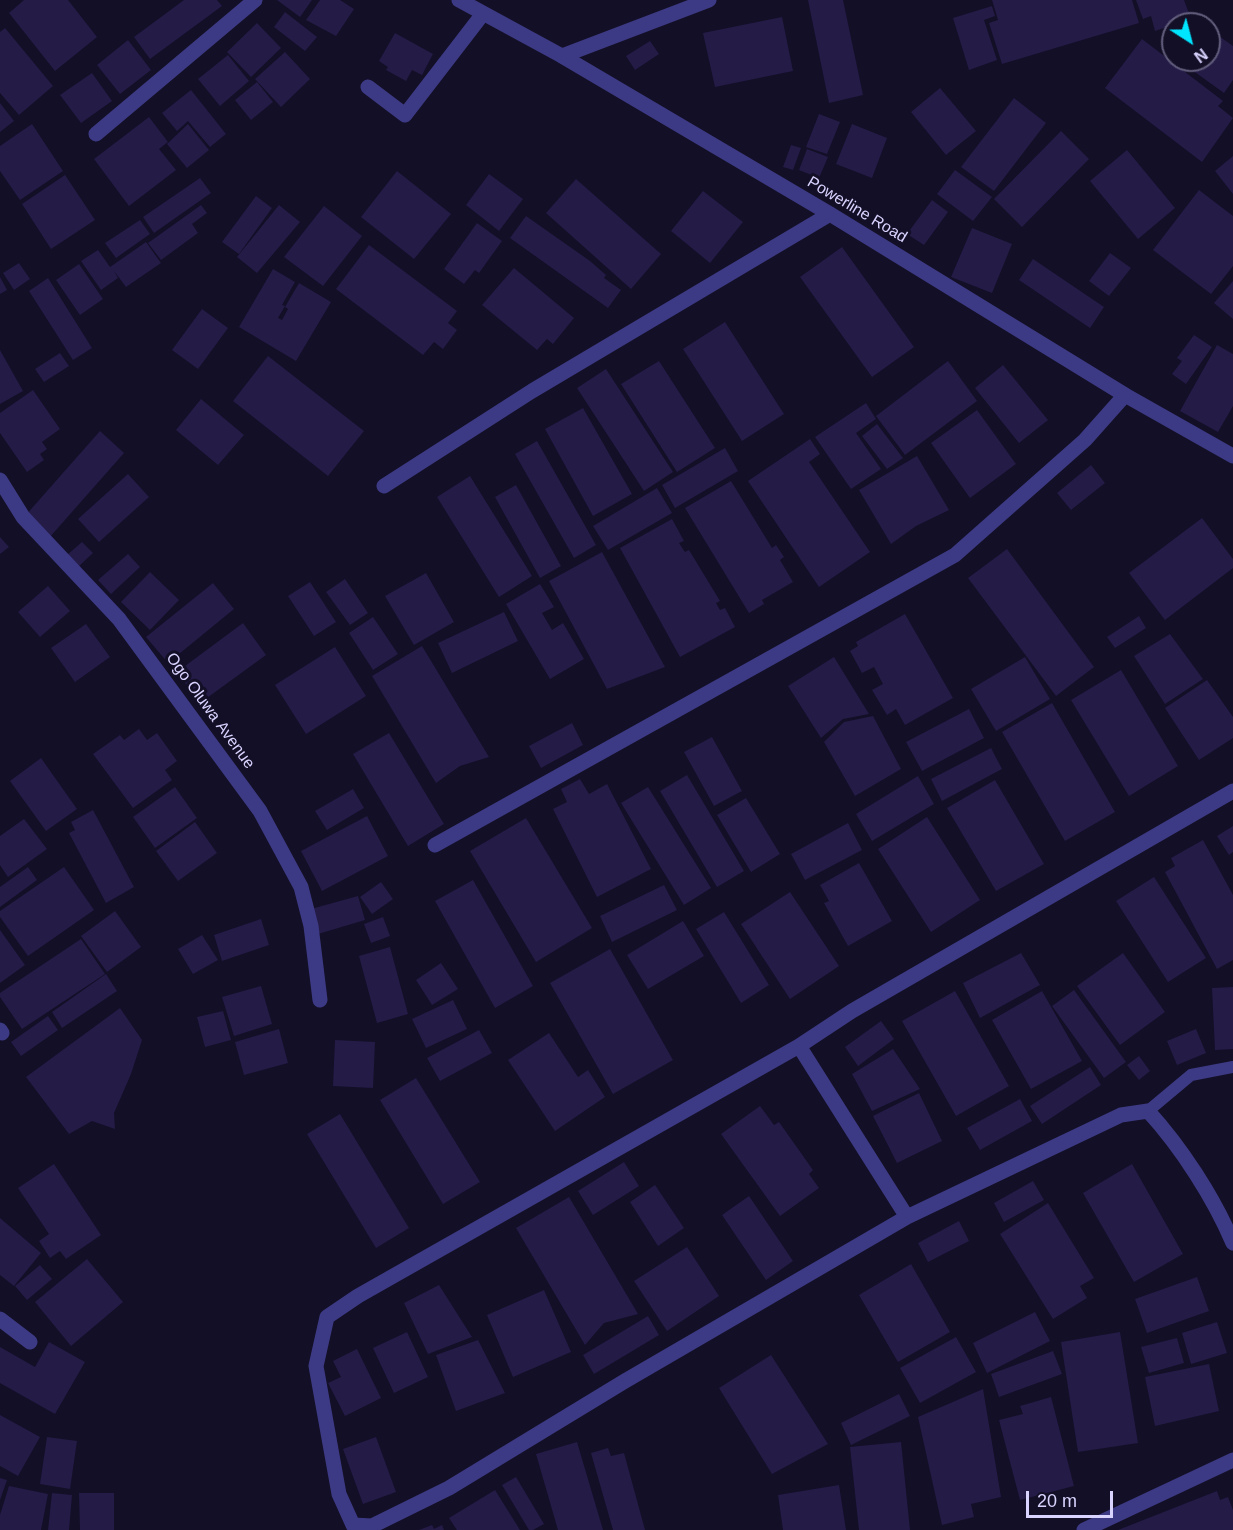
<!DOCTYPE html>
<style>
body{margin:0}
#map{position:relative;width:1233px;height:1530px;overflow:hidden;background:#130f26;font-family:Arial,sans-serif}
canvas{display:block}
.north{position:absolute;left:1161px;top:12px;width:60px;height:60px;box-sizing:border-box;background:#130f26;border:2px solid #625e7d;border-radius:50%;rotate:144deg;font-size:16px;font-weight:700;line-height:24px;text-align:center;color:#d9d4ff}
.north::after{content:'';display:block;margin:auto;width:21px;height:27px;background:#00e5ff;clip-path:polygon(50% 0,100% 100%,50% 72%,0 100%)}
.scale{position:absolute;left:1026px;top:1491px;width:87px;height:27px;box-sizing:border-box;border:3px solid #d9d4ff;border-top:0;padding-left:8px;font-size:18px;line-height:21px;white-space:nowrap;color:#d9d4ff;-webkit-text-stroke:4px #130f26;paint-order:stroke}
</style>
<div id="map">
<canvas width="1233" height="1530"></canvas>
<div class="north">N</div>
<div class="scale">20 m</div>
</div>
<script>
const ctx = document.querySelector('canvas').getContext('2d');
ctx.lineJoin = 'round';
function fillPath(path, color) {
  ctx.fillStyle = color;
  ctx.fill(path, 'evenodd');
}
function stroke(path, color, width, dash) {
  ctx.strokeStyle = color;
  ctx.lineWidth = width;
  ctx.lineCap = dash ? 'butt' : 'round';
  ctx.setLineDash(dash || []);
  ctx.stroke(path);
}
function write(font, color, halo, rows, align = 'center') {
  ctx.font = font + ' Arial,sans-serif';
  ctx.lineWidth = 6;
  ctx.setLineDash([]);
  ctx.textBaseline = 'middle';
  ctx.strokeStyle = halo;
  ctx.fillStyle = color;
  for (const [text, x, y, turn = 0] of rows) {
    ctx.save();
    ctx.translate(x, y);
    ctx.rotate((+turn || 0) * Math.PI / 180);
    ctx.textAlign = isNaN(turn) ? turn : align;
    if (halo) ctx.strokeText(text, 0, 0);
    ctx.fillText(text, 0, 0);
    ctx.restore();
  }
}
fillPath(new Path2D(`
 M24,0h44l29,37 -42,34 -46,-58z
 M184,0h33l5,6 -72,53 -16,-22z
 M277,0h35l-12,17z
 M320,0h20l14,9 -18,27 -30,-16z
 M808,0h35l20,95 -34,8z
 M992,0h140l7,23 -137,41 -13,-41 9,-3z
 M1136,0h48l7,19 -36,12 -4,-15 -8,3z
 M992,6l3,10 -11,4 13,40 -28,10 -16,-52z
 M285,12l32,25 -12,14 -31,-24z
 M782,17l11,54 -78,16 -12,-54z
 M257,23l24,25 -30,29 -24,-25z
 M5,28l48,58 -34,29 -19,-22v-61z
 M1209,29l24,17v34l-9,13 -46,-33h31z
 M395,33l38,21 -11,21 -10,-5 -6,11 -20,-11 2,-3 -9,-6z
 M1142,39l81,62 -5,5 15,12 -31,44 -97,-74z
 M128,40l23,30 -31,24 -23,-29z
 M650,41l9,13 -24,16 -9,-14z
 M285,52l25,27 -29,28 -26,-28z
 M228,55l21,26 -29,25 -22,-27z
 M92,73l20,28 -31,22 -21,-28z
 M257,82l16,20 -22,18 -16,-20z
 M940,88l36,43 -30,24 -35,-43z
 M191,90l35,44 -16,13 -22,-26 -11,10 -15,-18z
 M1014,98l32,25 -52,68 -33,-24z
 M0,103l14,18 -14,11z
 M819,114l21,8 -13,32 -21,-7z
 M149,117l19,25 -9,7 17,21 -47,36 -35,-47z
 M32,124l31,47 -43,29 -20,-29v-25z
 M188,124l21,26 -22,18 -20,-24z
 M852,124l35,14 -15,40 -36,-14z
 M1061,131l28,28 -67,68 -28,-28z
 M791,145l10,3 -8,22 -10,-3z
 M807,149l21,8 -9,21 -20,-8z
 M1127,150l48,58 -37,31 -48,-58z
 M1233,156v38l-18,-23z
 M955,170l37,27 -19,24 -36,-27z
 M397,171l54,43 -37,45 -53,-42z
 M489,174l34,25 -24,32 -33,-26z
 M65,175l30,45 -44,29 -29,-45z
 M200,178l11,15 -57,40 -11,-16z
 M576,179l85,75 -30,35 -85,-76z
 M1199,190l34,26v50l-22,28 -58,-44z
 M703,191l40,31 -33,41 -39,-32z
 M256,196l16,12 -33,46 -17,-12z
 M932,200l16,12 -24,33 -17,-11z
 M201,205l6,8 -15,11 6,9 -37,27 -13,-17z
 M279,205l21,17 -43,51 -20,-16z
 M324,206l38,30 -39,50 -39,-29z
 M526,216l64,45 16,14 -2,3 17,12 -13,18 -98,-70z
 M140,220l10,14 -34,24 -11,-15z
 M477,223l25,18 -23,32 -4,-3 -11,14 -20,-15z
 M972,228l40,16 -20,49 -41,-16z
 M146,242l15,21 -35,24 -12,-16 4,7 -17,12 -20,-29 17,-11 12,17z
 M369,245l88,66 -9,12 9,7 -14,19 -9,-7 -11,13 -87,-66z
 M842,247l72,100 -42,30 -72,-100z
 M1110,253l21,15 -22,28 -20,-15z
 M1033,259l71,48 -14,21 -71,-48z
 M19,263l11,16 -16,11 -11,-17z
 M79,264l24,35 -23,16 -24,-35z
 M514,268l60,50 -21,26 -6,-5 -10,11 -55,-45z
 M273,269l22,13 -13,23 3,1 -7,12 4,2 6,-11 -3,-2 14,-24 32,19 -35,59 -57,-34z
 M0,277l7,13 -7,4z
 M48,278l44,70 -19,12 -44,-69z
 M1233,281v38l-19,-16z
 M202,309l26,19 -30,41 -26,-19z
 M725,322l59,92 -42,27 -59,-92z
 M1194,335l18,12 -26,37 -14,-10 10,-13 -5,-3z
 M1217,345l16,9v52l-15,26 -38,-21z
 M0,350l23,41 -23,13z
 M60,353l9,13 -25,16 -9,-13z
 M268,356l96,75 -36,45 -95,-75z
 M659,361l56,87 -38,24 -56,-88z
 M948,361l29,40 -72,54 -29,-39z
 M1003,365l45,55 -29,23 -44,-55z
 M606,369l67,103 -29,19 -67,-103z
 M33,390l27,39 -18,13 5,7 -7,5 4,6 -17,12 -27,-39v-20z
 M201,399l43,36 -26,30 -42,-35z
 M866,403l10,16 -20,14 25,36 -30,20 -36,-52z
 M583,408l49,86 -39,22 -48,-87z
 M977,410l39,54 -46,34 -39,-55z
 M877,424l26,34 -16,11 -25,-33z
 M100,431l24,22 -75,85 -24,-22z
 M810,439l10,15 -11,8 61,90 -51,35 -71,-106z
 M537,441l59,104 -22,13 -59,-104z
 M725,448l13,23 -63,37 -13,-23z
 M917,456l32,54 -33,16 -25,18 -32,-54z
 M1091,465l14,18 -34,27 -14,-17z
 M128,474l21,23 -50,45 -21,-23z
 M470,476l62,100 -33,21 -62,-100z
 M731,481l41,67 4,-3 8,12 -4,3 13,22 -31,18 2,4 -15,9 -64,-105z
 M516,485l45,81 -21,12 -45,-81z
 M657,488l15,25 -64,37 -15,-24z
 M1202,518l31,41v9l-68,52 -36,-47z
 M672,519l12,22 -5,2 6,9 4,-2 31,51 -4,2 4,7 5,-2 10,19 -55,30 -60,-109z
 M0,537l9,10 -9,7z
 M82,542l11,11 -15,14 -11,-12z
 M1007,549l87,118 -38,29 -88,-118z
 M602,552l63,115 -58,22 -58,-108z
 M128,554l12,13 -29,27 -13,-14z
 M150,572l29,28 -29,30 -29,-28z
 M426,573l28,49 -40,23 -29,-49z
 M345,579l23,34 -18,12 -24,-33z
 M310,582l26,40 -22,14 -26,-40z
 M213,583l21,26 -66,54 -22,-26z
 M540,584l14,23 -12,6 10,17 11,-7 21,36 -34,20 -44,-75z
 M48,586l22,25 -30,26 -22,-25z
 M504,612l14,29 -66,32 -14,-30z
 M905,614l48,84 -48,27 -9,-16 -9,6 -15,-25 11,-6 -9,-17 -12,6 -12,-22 8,-5 -2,-4z
 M1139,616l7,12 -31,20 -8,-11z
 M373,617l25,37 -25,16 -24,-37z
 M243,623l23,32 -66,48 -23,-31z
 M86,624l24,33 -35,25 -24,-34z
 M1170,634l33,45 -38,25 -31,-48z
 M422,646l67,111 -29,9 -24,17 -64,-107z
 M335,647l31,49 -60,38 -31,-49z
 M834,657l35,57 -26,5 -22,19 -33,-52z
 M1025,657l25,42 -54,32 -25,-42z
 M1121,670l57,96 -49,30 -58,-96z
 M1207,680l26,37v21l-34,22 -34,-52z
 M1052,703l63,109 -50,29 -63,-109z
 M969,709l15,29 -62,33 -16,-29z
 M873,716l28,53 -46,27 -31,-54 20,-20z
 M572,723l11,22 -42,23 -12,-22z
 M139,729l8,11 10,-7 20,28 -12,9 7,10 -39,28 -40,-54 27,-19 4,5z
 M389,733l55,91 -36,22 -55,-92z
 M712,737l30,54 -28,15 -30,-54z
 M991,748l11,21 -60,32 -11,-22z
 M41,758l36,51 -31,22 -36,-50z
 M687,775l57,96 -27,16 -57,-96z
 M918,776l16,28 -62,37 -16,-27z
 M580,779l9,15 18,-10 44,85 -54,28 -44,-88 14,-7 -6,-13z
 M995,780l49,84 -48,27 -49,-83z
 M175,787l22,31 -42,30 -22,-31z
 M648,787l63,101 -27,17 -63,-102z
 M353,789l11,19 -37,22 -12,-19z
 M746,798l34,56 -29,18 -34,-57z
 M93,810l41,77 -28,16 -37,-70 6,-3 -4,-8z
 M367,816l21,40 -66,35 -21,-40z
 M927,817l53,83 -49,32 -53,-83z
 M526,818l66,110 -56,34 -66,-111z
 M24,819l23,30 -39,28 -8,-12v-29z
 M195,822l22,31 -39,28 -22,-30z
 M848,823l14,27 -57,30 -14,-26z
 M1233,826v26l-4,3 -12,-19z
 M1203,840l30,55v65l-16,9 -52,-97 10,-6 -4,-8z
 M859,863l33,58 -44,25 -24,-43 5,-2 -9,-16z
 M28,867l9,13 -37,27v-20z
 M64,867l30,43 -66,46 -28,-39v-6z
 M1154,877l52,81 -38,24 -52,-81z
 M473,880l60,106 -38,22 -60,-107z
 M381,882l12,17 -21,15 -12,-17z
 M664,885l13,25 -65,32 -12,-26z
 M790,892l49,74 -49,33 -49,-75z
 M358,896l7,24 -47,14 -7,-25z
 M115,911l26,36 -34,25 -26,-36z
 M724,912l45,73 -28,18 -45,-74z
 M383,917l7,19 -19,7 -7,-19z
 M261,919l8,26 -47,16 -8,-26z
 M683,921l21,35 -56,33 -21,-34z
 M0,930l25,35 -25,18z
 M202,935l16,25 -25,14 -15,-25z
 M81,939l24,35 -83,55 -22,-32v-4z
 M390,947l18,67 -31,9 -18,-67z
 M610,949l63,111 -60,34 -63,-111z
 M1021,953l19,32 -60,33 -17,-35z
 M1123,953l42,59 -45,33 -43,-59z
 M441,963l17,26 -26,16 -16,-25z
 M106,974l11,17 -55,37 -10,-16z
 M261,986l11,38 -38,12 -12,-39z
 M1233,987v62l-18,1 -3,-62z
 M1074,990l52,72 -22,16 -52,-72z
 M955,991l54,95 -53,30 -54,-95z
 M1042,991l40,70 -51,28 -39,-69z
 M453,1000l14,29 -41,19 -14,-29z
 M120,1008l22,32 -11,34 -17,39 1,16 -23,-8 -23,13 -43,-57z
 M223,1011l8,29 -26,7 -8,-30z
 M48,1016l10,14 -37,26 -10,-14z
 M881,1021l13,18 -36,27 -13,-19z
 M279,1029l9,34 -44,12 -9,-33z
 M1196,1029l10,24 -29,12 -10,-24z
 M479,1030l13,23 -52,28 -13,-23z
 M549,1033l29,44 10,-7 17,27 -50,34 -47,-71z
 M335,1040l40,2 -2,46 -40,-2z
 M893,1049l27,40 -48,22 -20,-37z
 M1139,1056l11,15 -11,9 -12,-15z
 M1090,1067l11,18 -59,39 -12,-18z
 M416,1078l64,104 -37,22 -63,-104z
 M919,1093l23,48 -45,22 -24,-47z
 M1020,1099l12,22 -52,29 -13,-22z
 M760,1106l14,19 5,-3 34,48 -4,4 10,14 -39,28 -59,-82z
 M340,1114l69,114 -33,20 -69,-114z
 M624,1162l15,24 -46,29 -15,-24z
 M54,1164l47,71 -35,24 -6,-8 -10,7 -11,-17 10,-7 -31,-46z
 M1132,1164l51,90 -49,28 -51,-89z
 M1033,1181l11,19 -40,22 -10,-19z
 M655,1185l29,43 -26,18 -28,-44z
 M749,1196l44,65 -27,19 -44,-65z
 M569,1197l69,117 -34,9 -19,22 -69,-117z
 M1048,1203l46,75 -14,8 7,12 -34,21 -53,-85z
 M0,1218l41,35 -27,33 -14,-11z
 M959,1221l10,20 -41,21 -10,-19z
 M687,1247l32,49 -52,35 -33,-50z
 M87,1259l36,43 -52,44 -36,-44z
 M911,1264l39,68 -52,30 -39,-67z
 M40,1265l12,14 -25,21 -12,-14z
 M1197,1277l12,34 -62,22 -12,-34z
 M439,1285l33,52 -44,17 -24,-51z
 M544,1290l27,62 -58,25 -26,-62z
 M1035,1312l15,29 -63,32 -14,-30z
 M648,1316l11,19 -65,39 -11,-19z
 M1217,1322l10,31 -36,11 -9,-31z
 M407,1332l21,45 -34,16 -21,-45z
 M1120,1332l18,111 -60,9 -17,-110z
 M956,1337l20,35 -56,31 -20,-35z
 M1177,1338l7,25 -35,10 -8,-26z
 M478,1340l27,53 -49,18 -20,-56z
 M49,1342l36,20 -30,52 -55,-31v-36l35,20z
 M357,1349l24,49 -36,18 -17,-33 13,-6 -8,-16z
 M1053,1351l9,23 -63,23 -8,-23z
 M771,1355l57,89 -56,30 -53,-86z
 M1209,1364l10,47 -64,15 -10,-49z
 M983,1389l18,108 -30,7 3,13 -32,8 -24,-108z
 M899,1394l11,22 -59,29 -10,-22z
 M1051,1397l23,89 -54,14 -21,-80 24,-6 -3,-8z
 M0,1415l40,22 -22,39 -18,-10z
 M47,1437l30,4 -7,48 -30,-5z
 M376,1437l20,55 -33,12 -20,-55z
 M577,1442l26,88h-45l-22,-76z
 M901,1442l9,88h-51l-9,-83z
 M608,1448l3,8 13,-3 21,77h-32l-22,-77z
 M516,1477l28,47 -11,6h-4l-27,-45z
 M0,1478l7,2 -7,20z
 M839,1485l7,45h-63l-5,-35z
 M9,1486l39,8 -7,36h-41v-15z
 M495,1490l25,40h-63l-8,-12z
 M1217,1491l3,9 8,-3 5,13v20h-115z
 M52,1493l20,2 -3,35h-21z
 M79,1493h35v37h-34z
 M432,1525l2,4 8,-4 2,5h-25z`), '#241b47');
stroke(new Path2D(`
 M1148,1111l43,-36 42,-8`), '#3d3a85', 12);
stroke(new Path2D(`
 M562,56l147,-56
 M368,87l37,28 77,-100
 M96,134l159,-134
 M0,480l23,37 96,102 141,192 41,76 10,39 9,74
 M384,486l148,-95 298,-177
 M1233,791l-381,220 -53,35 -441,250 -31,21 -11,49 23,128 14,31 19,1 77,-38 176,-107 282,-164 214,-102 27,-4c33,36 66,87 85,132
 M435,845l520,-290 130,-115 40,-45
 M0,1030l2,3
 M799,1046l108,171
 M0,1319l30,23
 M1084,1530l149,-70`), '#3d3a85', 15);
stroke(new Path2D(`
 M459,0l103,56 268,158 295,181 108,61`), '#3d3a85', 15);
write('16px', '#d9d4ff', '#130f26', [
 ["Powerline Road",857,210,31],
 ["Ogo Oluwa Avenue",210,711,54]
]);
</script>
